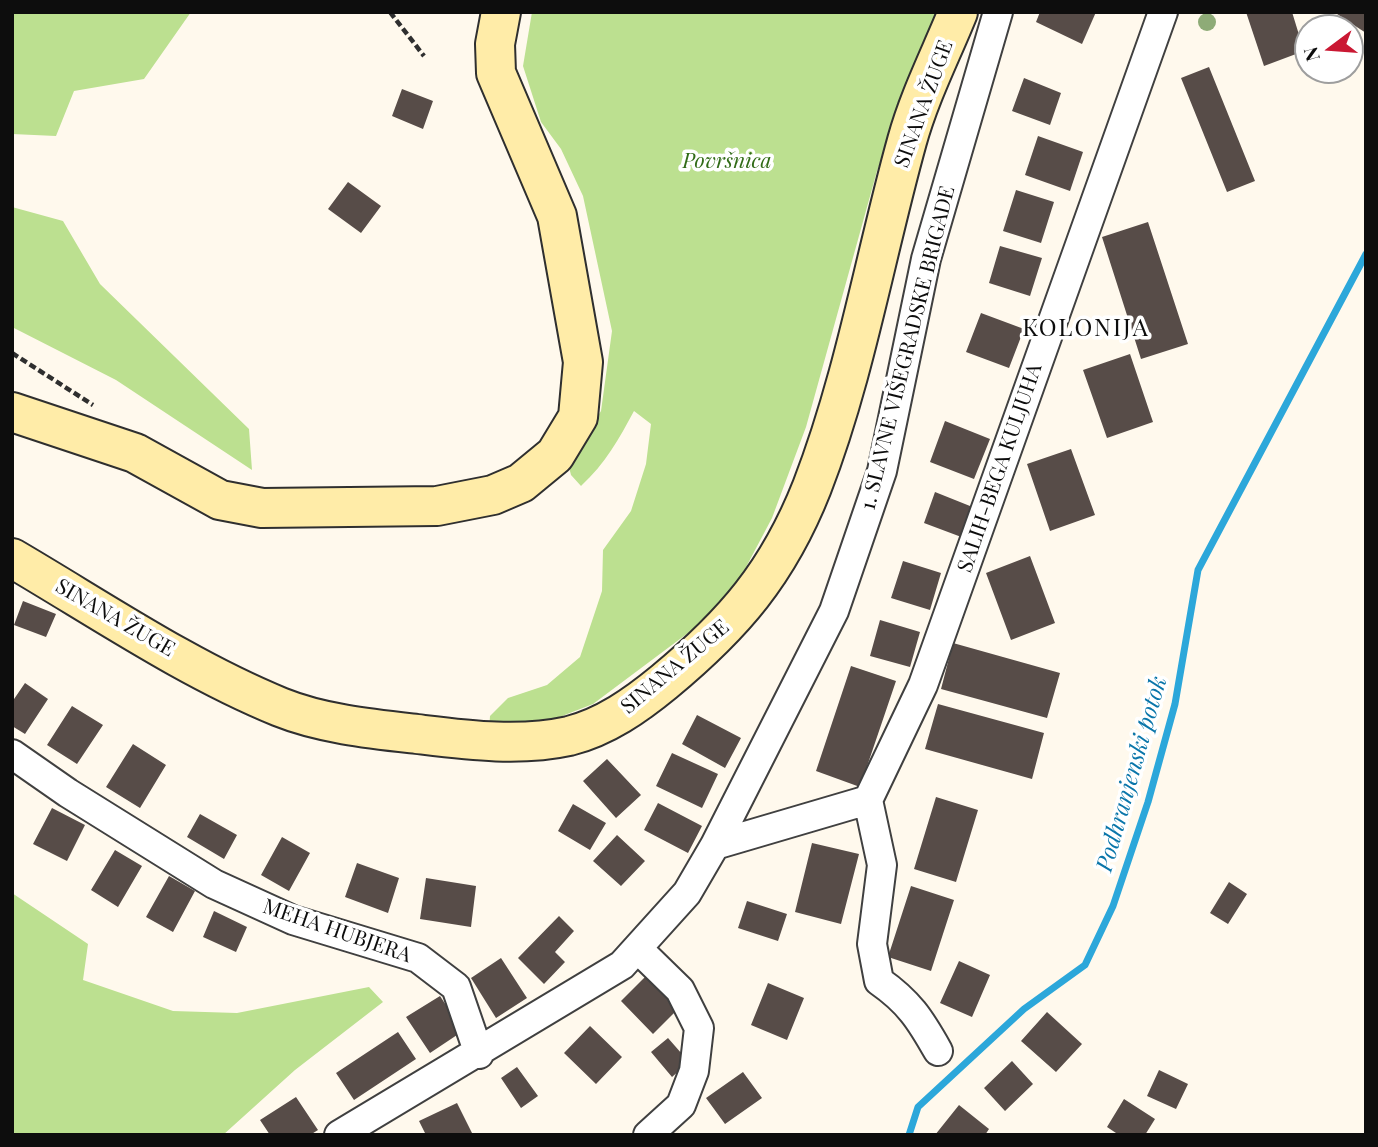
<!DOCTYPE html>
<meta charset="utf-8">
<style>
body{margin:0}
#map{position:relative;width:1378px;height:1147px;overflow:hidden;background:#fff9ed;font-family:"Playfair Display",serif}
canvas{display:block}
.frame{position:absolute;inset:0;border:14px solid #0d0d0d;pointer-events:none}
.north{position:absolute;left:1294px;top:14px;width:70px;height:70px;box-sizing:border-box;background:#fff;border:2px solid #9e9e9e;border-radius:50%;rotate:254deg;font-size:19px;font-weight:700;line-height:28px;text-align:center;color:#0d0d0d}
.north::after{content:'';display:block;margin:auto;width:24px;height:32px;background:#ca1833;clip-path:polygon(50% 0,100% 100%,50% 72%,0 100%)}
</style>
<div id="map">
<canvas width="1378" height="1147"></canvas>
<div class="frame"></div>
<div class="north">N</div>
</div>
<script>
const ctx = document.querySelector('canvas').getContext('2d');
ctx.lineJoin = 'round';
function fillPath(path, color) {
  ctx.fillStyle = color;
  ctx.fill(path, 'evenodd');
}
function stroke(path, color, width, dash) {
  ctx.strokeStyle = color;
  ctx.lineWidth = width;
  ctx.lineCap = dash ? 'butt' : 'round';
  ctx.setLineDash(dash || []);
  ctx.stroke(path);
}
function write(font, color, halo, rows, align = 'center') {
  ctx.font = font + ' "Playfair Display",serif';
  ctx.lineWidth = 7;
  ctx.setLineDash([]);
  ctx.textBaseline = 'middle';
  ctx.strokeStyle = halo;
  ctx.fillStyle = color;
  for (const [text, x, y, turn = 0] of rows) {
    ctx.save();
    ctx.translate(x, y);
    ctx.rotate((+turn || 0) * Math.PI / 180);
    ctx.textAlign = isNaN(turn) ? turn : align;
    if (halo) ctx.strokeText(text, 0, 0);
    ctx.fillText(text, 0, 0);
    ctx.restore();
  }
}
fillPath(new Path2D(`
 M12,12h179l-47,67 -70,12 -18,45 -44,-2z
 M532,12h404l-59,159 -71,256 -34,91 -36,68 -40,41 -103,77 -36,14 -68,12 1,-14 18,-18 39,-13 33,-28 22,-66 1,-41 28,-39 15,-47 5,-40 -17,-13c-15,28 -29,53 -53,75l-10,-11 -3,-12 33,-52 11,-80 -29,-135 -22,-47 -20,-27 -18,-56z
 M12,207l51,14 37,63 149,145 3,41 -136,-90 -104,-53z
 M12,893l76,51 -5,36 90,31 64,2 132,-26 14,15 -88,68 -72,65h-211z`), '#bce090');
stroke(new Path2D(`
 M909,1135l9,-28 106,-98 61,-44 28,-59 35,-104 27,-98 23,-134 168,-316`), '#2ca7da', 7);
fillPath(new Path2D(`
 M1040,12h56l-14,32 -46,-22z
 M1246,12h46l12,39 -40,15z
 M1334,12h32v21z
 M1209,67l46,114 -28,11 -46,-114z
 M1024,78l37,15 -11,32 -38,-14z
 M402,89l31,12 -10,28 -31,-13z
 M1038,136l45,16 -13,39 -45,-16z
 M348,182l33,24 -20,27 -33,-24z
 M1016,190l38,12 -13,41 -38,-12z
 M1148,222l40,122 -47,15 -39,-122z
 M1000,246l42,12 -12,38 -41,-13z
 M981,313l43,16 -15,39 -43,-16z
 M1130,354l23,68 -46,16 -24,-68z
 M945,421l45,18 -16,40 -44,-17z
 M1071,449l24,66 -45,16 -23,-67z
 M935,492l40,16 -11,30 -40,-15z
 M1030,556l25,67 -44,17 -25,-67z
 M903,561l38,12 -11,37 -39,-12z
 M23,601l33,13 -10,23 -32,-12z
 M880,620l40,12 -10,35 -40,-11z
 M953,643l107,30 -13,45 -106,-29z
 M851,666l45,15 -36,106 -44,-16z
 M25,683l23,16 -23,35 -13,-8v-24z
 M938,704l106,29 -12,46 -107,-30z
 M72,706l31,19 -26,39 -30,-19z
 M697,715l44,23 -16,30 -43,-24z
 M133,744l33,21 -26,43 -34,-21z
 M672,753l46,21 -16,34 -46,-22z
 M607,759l34,36 -25,23 -33,-37z
 M936,797l42,13 -22,72 -42,-13z
 M658,803l44,23 -14,27 -44,-23z
 M573,804l33,19 -16,27 -32,-19z
 M52,808l33,17 -18,36 -34,-17z
 M200,814l37,21 -13,24 -37,-22z
 M617,835l28,26 -24,25 -28,-25z
 M282,837l28,16 -21,38 -28,-16z
 M812,843l47,11 -18,70 -46,-12z
 M115,850l27,16 -24,41 -27,-17z
 M357,863l42,15 -11,35 -43,-16z
 M169,876l26,15 -22,41 -27,-15z
 M426,878l50,8 -5,41 -51,-8z
 M1229,882l18,12 -19,30 -18,-11z
 M911,886l43,14 -23,71 -43,-14z
 M747,901l40,13 -9,27 -40,-13z
 M214,911l33,16 -11,25 -33,-15z
 M559,916l15,15 -19,21 10,10 -21,22 -26,-26z
 M501,958l26,40 -31,20 -25,-40z
 M959,961l31,14 -18,42 -32,-14z
 M651,971l32,33 -30,30 -32,-33z
 M768,983l36,15 -17,42 -36,-15z
 M440,996l23,35 -33,22 -24,-36z
 M1047,1012l35,32 -26,28 -35,-31z
 M590,1026l32,31 -26,27 -32,-31z
 M398,1032l18,27 -62,41 -18,-27z
 M668,1038l21,24 -17,15 -21,-25z
 M1012,1061l21,23 -28,27 -21,-23z
 M517,1067l21,29 -17,12 -20,-30z
 M1159,1070l29,14 -12,25 -29,-13z
 M743,1072l19,26 -37,26 -19,-26z
 M296,1097l22,33 -8,5h-40l-10,-15z
 M1124,1099l31,20 -10,16h-26l-12,-8z
 M457,1103l16,32h-47l-7,-14z
 M959,1105l30,24 -4,6h-50z`), '#574c48');
const minor = new Path2D(`
 M12,754l56,39 146,91 79,36 125,38 38,29 23,67
 M715,845l153,-45
 M638,949l42,41 19,38 -5,43 -13,34 -33,30
 M938,1051c-18,-32 -29,-49 -59,-70l-7,-37 10,-79 -14,-65 55,-115 240,-673
 M339,1135l283,-170 65,-72 28,-48 119,-234 48,-140 44,-212 72,-247`);
const secondary = new Path2D(`
 M12,412l123,41 85,47 42,8 175,-2 56,-11 28,-12 34,-28 23,-38 5,-55 -26,-146 -61,-143 -1,-29 6,-32
 M12,558c87,51 175,111 268,149 42,17 92,22 137,27 50,6 102,13 152,2 36,-9 67,-31 95,-54 70,-58 114,-109 148,-195 43,-111 63,-231 95,-346 12,-44 34,-87 51,-129`);
stroke(minor, '#404040', 32);
stroke(secondary, '#2f2f2f', 42);
stroke(new Path2D(`
 M390,12l34,44
 M12,353l81,52`), '#2f2f2f', 4.5, [7, 3.5]);
stroke(minor, '#fff', 28);
stroke(secondary, '#ffeca8', 38);
ctx.fillStyle = '#8eab77';
for (const [x, y] of [
 [1207,22]
]) {
  ctx.beginPath();
  ctx.arc(x, y, 9, 0, 2 * Math.PI);
  ctx.fill();
}
write('21px', '#0d0d0d', '#fff', [
 ["SINANA ŽUGE",924,104,-70],
 ["1. SLAVNE VIŠEGRADSKE BRIGADE",908,348,-76],
 ["SALIH-BEGA KULJUHA",1000,468,-71],
 ["SINANA ŽUGE",115,618,30],
 ["SINANA ŽUGE",675,667,-40],
 ["MEHA HUBJERA",337,931,19]
]);
write('italic 21px', '#316b17', '#fff', [
 ["Površnica",727,161]
]);
write('italic 23px', '#0a76aa', '#fff', [
 ["Podhranjenski potok",1132,774,-74]
]);
ctx.letterSpacing = '2px';
write('24px', '#0d0d0d', '#fff', [
 ["KOLONIJA",1086,329]
]);
ctx.letterSpacing = '0px';
</script>
